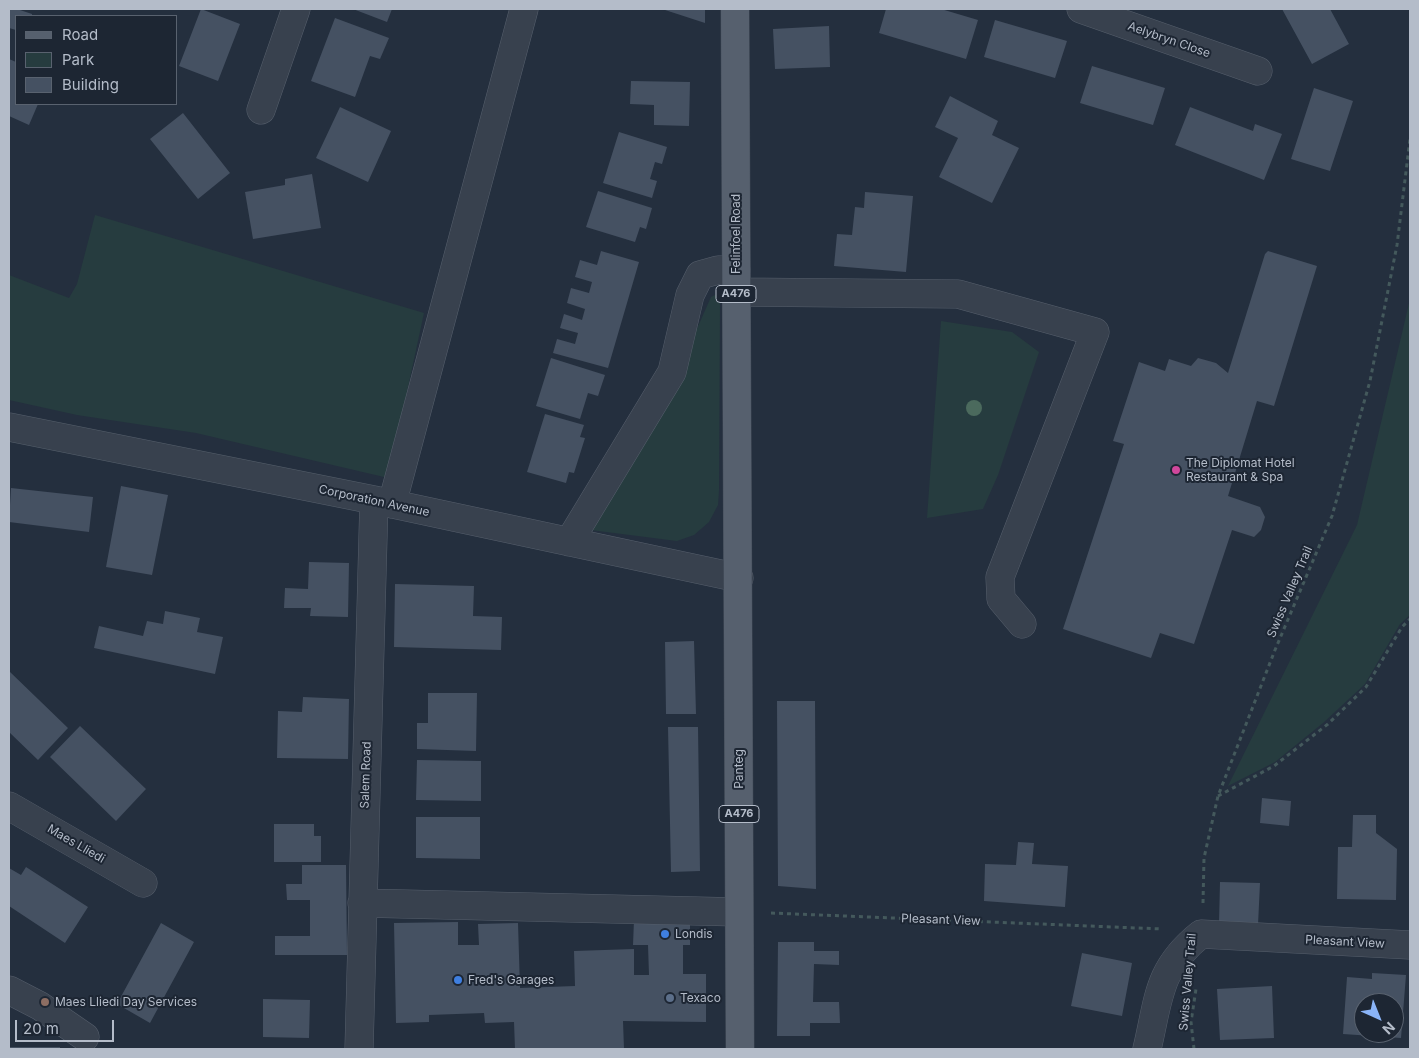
<!DOCTYPE html>
<style>
body{margin:0}
#map{position:relative;width:1419px;height:1058px;overflow:hidden;background:#242f3e;font-family:Inter,sans-serif}
canvas{display:block}
.frame{position:absolute;inset:0;border:10px solid #b4bcc9;pointer-events:none}
.legend{position:absolute;left:15px;top:15px;width:162px;height:90px;box-sizing:border-box;background:#1d2633;border:1px solid #59626f;margin:0;padding:6px 9px;list-style:none;font-size:15px;color:#b4bcc9}
.legend li{display:flex;align-items:center;gap:10px;height:25px}
.legend b{width:25px;border:1px solid #59626f}
.north{position:absolute;left:1354px;top:993px;width:50px;height:50px;box-sizing:border-box;background:#1d2633;border:1px solid #59626f;border-radius:50%;rotate:136deg;font-size:14px;font-weight:700;line-height:20px;text-align:center;color:#b4bcc9}
.north::after{content:'';display:block;margin:auto;width:18px;height:22px;background:#8ab4f8;clip-path:polygon(50% 0,100% 100%,50% 72%,0 100%)}
.scale{position:absolute;left:15px;top:1020px;width:99px;height:22px;box-sizing:border-box;border:2px solid #b4bcc9;border-top:0;padding-left:6px;font-size:15px;line-height:18px;white-space:nowrap;color:#b4bcc9;-webkit-text-stroke:4px #1d2633;paint-order:stroke}
</style>
<div id="map">
<canvas width="1419" height="1058"></canvas>
<div class="frame"></div>
<ul class="legend">
<li><b style="height:6px;background:#56606e"></b>Road</li>
<li><b style="height:14px;background:#263c3f"></b>Park</li>
<li><b style="height:14px;background:#455162"></b>Building</li>
</ul>
<div class="north">N</div>
<div class="scale">20 m</div>
</div>
<script>
const ctx = document.querySelector('canvas').getContext('2d');
ctx.lineJoin = 'round';
function fillPath(path, color) {
  ctx.fillStyle = color;
  ctx.fill(path, 'evenodd');
}
function stroke(path, color, width, dash) {
  ctx.strokeStyle = color;
  ctx.lineWidth = width;
  ctx.lineCap = dash ? 'butt' : 'round';
  ctx.setLineDash(dash || []);
  ctx.stroke(path);
}
function write(font, color, halo, rows, align = 'center') {
  ctx.font = font + ' Inter,sans-serif';
  ctx.lineWidth = 4;
  ctx.setLineDash([]);
  ctx.textBaseline = 'middle';
  ctx.strokeStyle = halo;
  ctx.fillStyle = color;
  for (const [text, x, y, turn = 0] of rows) {
    ctx.save();
    ctx.translate(x, y);
    ctx.rotate((+turn || 0) * Math.PI / 180);
    ctx.textAlign = isNaN(turn) ? turn : align;
    if (halo) ctx.strokeText(text, 0, 0);
    ctx.fillText(text, 0, 0);
    ctx.restore();
  }
}
fillPath(new Path2D(`
 M95,215l329,98 -35,162 -5,2 -188,-44 -119,-18 -68,-15v-125l60,23 8,-14z
 M715,295h3l2,10 -1,185 -1,15 -9,17 -15,13 -17,6 -94,-12 82,-128 46,-104z
 M1410,299v316l-10,9 -35,60 -42,39 -48,39 -47,24 129,-261z
 M941,321l71,11 27,20 -41,123 -15,34 -56,9z`), '#263c3f');
fillPath(new Path2D(`
 M9,9h8l15,5v2h-16v14l-7,-2z
 M201,9l39,15 -22,57 -39,-15z
 M353,9h39l-5,13z
 M662,9h43v14z
 M886,9h55l37,11 -12,39 -87,-26z
 M1282,9h48l19,35 -37,20z
 M335,18l54,20 -9,21 -10,-3 -15,41 -44,-16z
 M995,20l72,21 -12,37 -71,-21z
 M829,26l1,41 -55,2 -2,-40z
 M9,59l7,3v42h22l-9,21 -20,-9z
 M1092,66l73,22 -12,37 -73,-22z
 M631,81l59,1 -1,44 -35,-1v-20l-24,-1z
 M1314,88l39,13 -23,70 -39,-12z
 M950,96l48,25 -6,14 27,13 -27,55 -53,-26 19,-39 -23,-11z
 M340,107l51,24 -23,51 -52,-24z
 M1190,107l63,24 2,-7 27,10 -18,46 -89,-35z
 M183,113l47,60 -32,26 -48,-60z
 M619,132l48,15 -5,17 -7,-2 -5,17 7,2 -5,17 -49,-15z
 M312,174l9,54 -68,11 -8,-47 40,-7v-6z
 M598,191l54,17 -6,21 -6,-2 -5,15 -49,-15z
 M865,192l48,4 -7,76 -72,-6 3,-32 15,1 3,-28 9,1z
 M601,251l38,11 -31,106 -55,-15 4,-14 18,5 3,-11 -18,-5 4,-14 18,6 3,-11 -18,-6 4,-15 18,5 3,-11 -17,-5 5,-17 17,5z
 M1268,251l49,15 -43,140 -17,-5 -29,95 32,11 5,10 -4,13 -7,7 -22,-7 -38,114 -34,-11 -9,25 -88,-29 61,-185 -11,-3 26,-79 26,9 4,-12 22,7 7,-8 18,5 12,10 37,-119z
 M551,358l54,17 -7,21 -10,-3 -8,26 -44,-13z
 M545,414l39,11 -4,12 5,1 -11,35 -5,-1 -3,11 -39,-11z
 M121,486l47,9 -16,80 -46,-8z
 M11,488l82,9 -4,35 -80,-10z
 M309,562l40,1 -1,54 -38,-1 1,-8h-27l1,-20 23,1z
 M395,584l79,2 -1,30 29,1 -1,33 -107,-3z
 M165,611l35,7 -3,14 26,5 -8,37 -121,-26 5,-22 44,10 4,-15 16,3z
 M694,641l2,73h-30l-1,-72z
 M9,671l59,57 -30,32 -29,-28z
 M428,693h49l-1,58 -59,-2v-26h11z
 M303,697l46,2 -1,60 -71,-1 1,-47 24,1z
 M777,701h38l1,188 -38,-3z
 M80,726l66,63 -30,32 -66,-64z
 M668,727h30l2,144 -29,1z
 M417,760l64,1v40l-65,-1z
 M1262,798l29,3 -2,25 -29,-3z
 M1353,815h23v18l21,16 -1,51 -59,-1 1,-52h14z
 M416,817h64v42l-64,-1z
 M274,824h40v12h7v26h-47z
 M1018,842l16,1 -2,21 36,2 -3,41 -81,-6 1,-37 31,1z
 M302,865h44l1,90h-72v-19h35v-36h-23l-1,-16h16z
 M26,867l62,40 -23,36 -56,-37v-38l12,7z
 M1220,882l40,1 -2,42 -39,-1z
 M634,920l56,1v24h-7v29h23v48l-83,-1 1,28h-109l-1,-27 -29,1 -1,-10 -55,2v7l-33,1 -2,-100 64,-1v23h21l-1,-21 40,-1 2,65 55,-2 -1,-35 60,-2v26h15l-1,-30h-15z
 M161,923l33,19 -44,81 -33,-19z
 M778,942h36v9h25v14l-25,-1 -1,38h26l1,21h-30v13h-33z
 M1082,953l50,10 -10,53 -51,-10z
 M1372,973l34,2 -5,63 -58,-4 4,-57 25,2zM1364,1003h30v30h-30z
 M1272,986l2,52 -54,2 -3,-51z
 M263,999l47,1 -1,38 -46,-1z
 M9,1047h51v2h-51z`), '#455162');
const minor = new Path2D(`
 M1081,9l177,62
 M261,110l35,-101
 M736,292l222,2 137,38 -95,245 1,22 21,25
 M9,427l365,73 365,78
 M392,504l132,-495
 M569,542l103,-170 18,-77 10,-20 18,-5h18
 M9,806l134,77
 M362,903l376,9
 M9,990l31,16 45,31
 M359,1049l15,-549
 M1147,1049c12,-50 10,-80 54,-115l209,11`);
const major = new Path2D(`
 M735,9l5,1040`);
stroke(minor, '#565f6c', 29);
stroke(major, '#414a57', 29);
stroke(new Path2D(`
 M1218,796l56,-30 54,-42 38,-37 36,-60 8,-8
 M1203,903l1,-45 14,-62 57,-146 57,-134 38,-135 27,-136 13,-106
 M771,913l391,16
 M1194,1049l-3,-27 5,-33`), '#44595c', 3, [4, 4]);
stroke(minor, '#38414e', 28);
stroke(major, '#56606e', 28);
ctx.fillStyle = '#4b6a5d';
for (const [x, y] of [
 [974,408]
]) {
  ctx.beginPath();
  ctx.arc(x, y, 8, 0, 2 * Math.PI);
  ctx.fill();
}
for (const [x, y, r, color] of [
 [1176,470,5,"#d1479c"],
 [665,934,5,"#3f7fe0"],
 [458,980,5,"#3f7fe0"],
 [670,998,5,"#5c6f8a"],
 [45,1002,5,"#8d6e63"]
]) {
  const dot = new Path2D();
  dot.arc(x, y, r, 0, 2 * Math.PI);
  ctx.fillStyle = color;
  ctx.fill(dot);
  stroke(dot, '#1d2633', 2);
}
for (const [x, y, w] of [
 [736,294,40],
 [739,814,40]
]) {
  const box = new Path2D();
  box.roundRect(x - w / 2, y - 8.5, w, 17, 4);
  ctx.fillStyle = '#1d2633';
  ctx.fill(box);
  stroke(box, '#b4bcc9', 1);
}
write('bold 11px', '#b4bcc9', null, [
 ["A476",736,294],
 ["A476",739,814]
]);
write('12px', '#b4bcc9', '#1d2633', [
 ["Aelybryn Close",1169,40,19],
 ["Felinfoel Road",736,234,-90],
 ["Corporation Avenue",374,501,12],
 ["Swiss Valley Trail",1290,592,-67],
 ["Panteg",739,769,-90],
 ["Salem Road",366,775,-88],
 ["Maes Lliedi",76,844,30],
 ["Pleasant View",941,920,2],
 ["Pleasant View",1345,942,3],
 ["Swiss Valley Trail",1188,982,-85]
]);
write('12px', '#b4bcc9', '#1d2633', [
 ["The Diplomat Hotel",1186,463],
 ["Restaurant & Spa",1186,477],
 ["Londis",675,934],
 ["Fred's Garages",468,980],
 ["Texaco",680,998],
 ["Maes Lliedi Day Services",55,1002]
], 'left');
</script>
